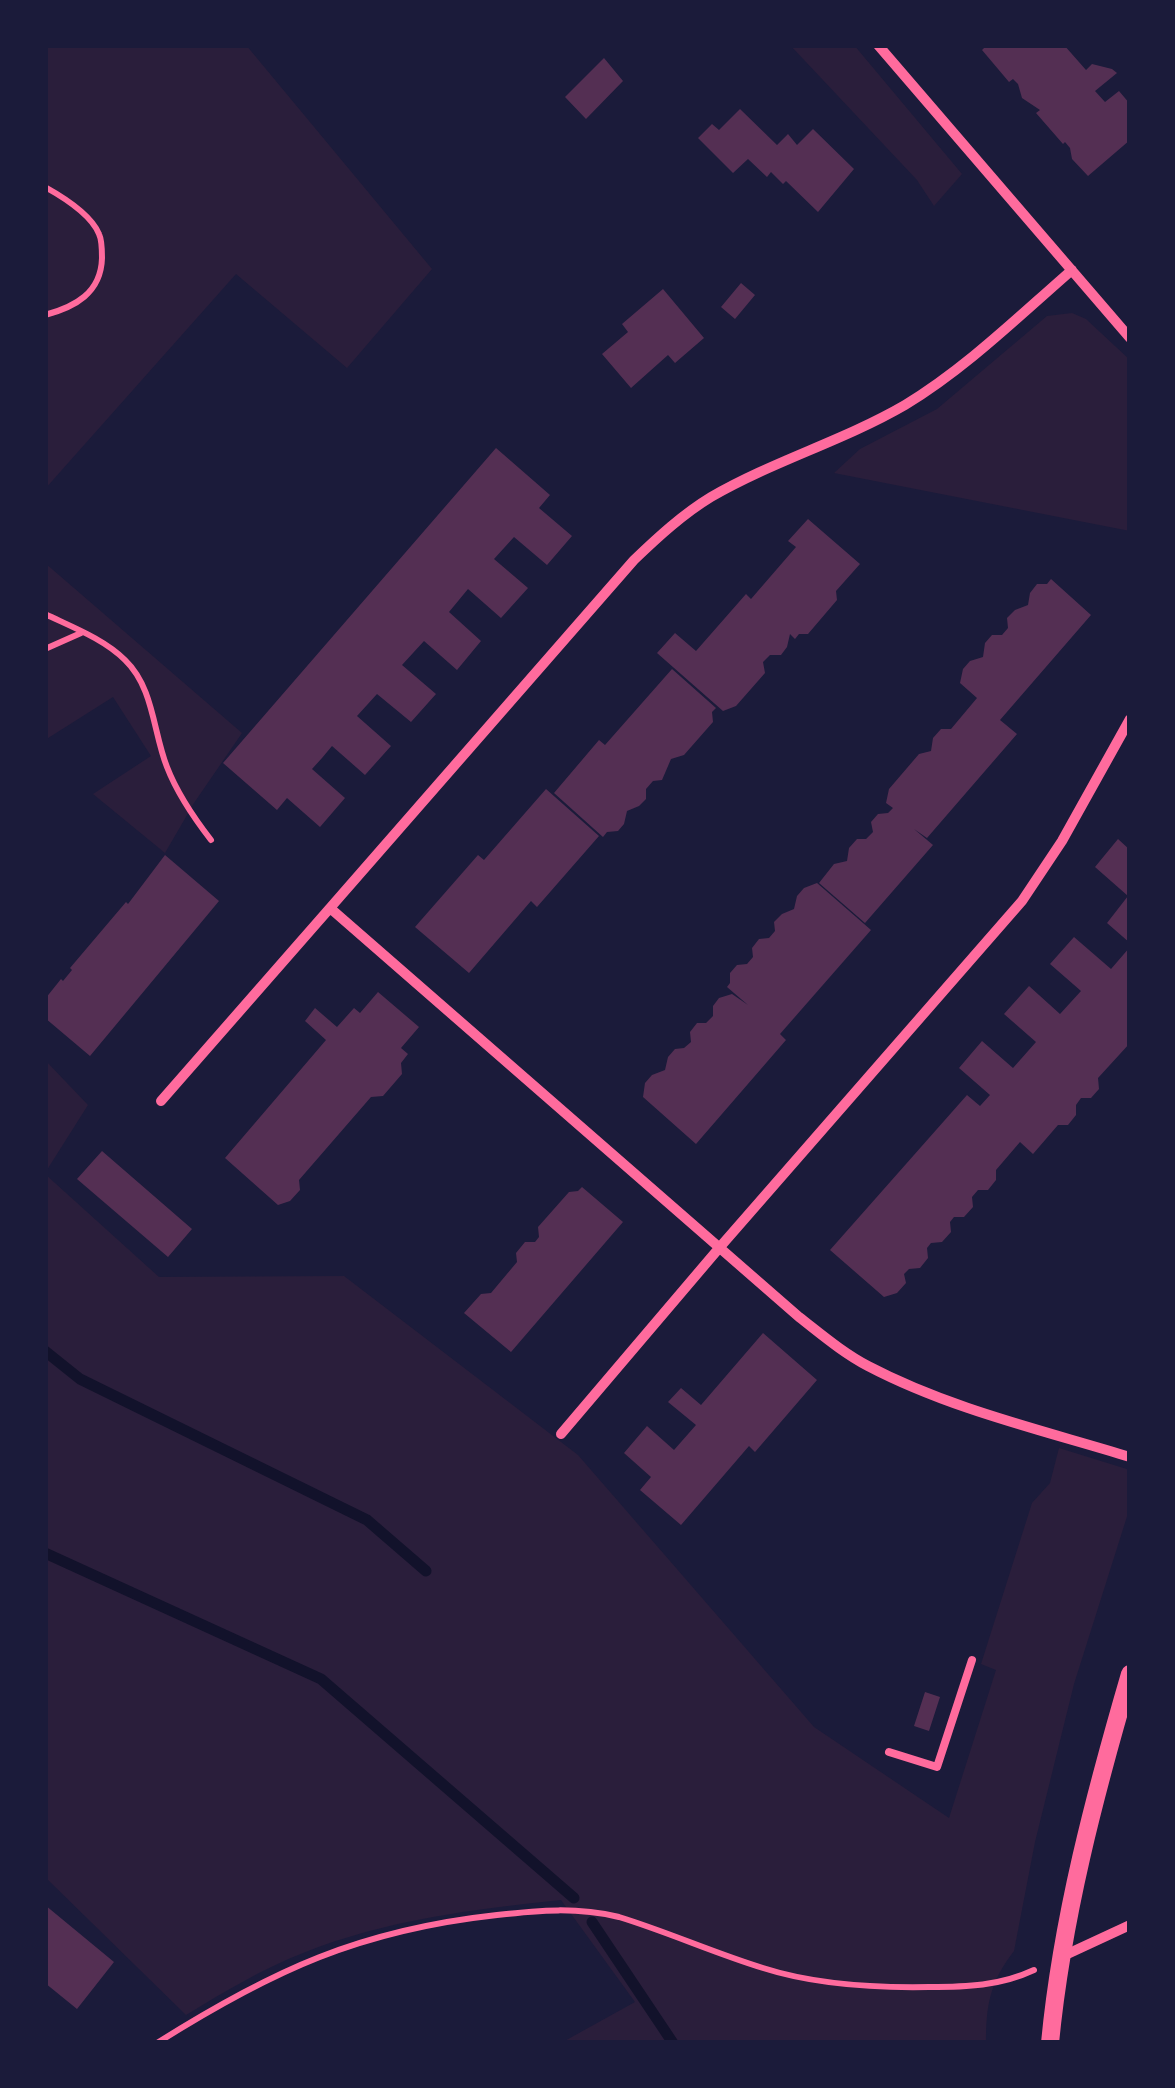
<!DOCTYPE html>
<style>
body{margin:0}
#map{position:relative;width:1175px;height:2088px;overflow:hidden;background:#1b1b3a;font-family:Lato,sans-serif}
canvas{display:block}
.frame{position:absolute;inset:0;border:48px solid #1b1b3a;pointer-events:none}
</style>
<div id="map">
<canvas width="1175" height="2088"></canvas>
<div class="frame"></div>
</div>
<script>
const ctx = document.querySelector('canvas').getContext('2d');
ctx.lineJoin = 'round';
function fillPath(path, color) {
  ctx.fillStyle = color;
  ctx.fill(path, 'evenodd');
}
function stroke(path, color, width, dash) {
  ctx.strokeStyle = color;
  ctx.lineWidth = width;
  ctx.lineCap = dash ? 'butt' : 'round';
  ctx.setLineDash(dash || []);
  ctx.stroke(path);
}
fillPath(new Path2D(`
 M45,45h201l186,224 -85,99 -111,-94 -191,215z
 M790,45h64l108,129 -28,32 -17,-26z
 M1072,313l14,6 44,41v171l-296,-58 26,-24 77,-40 110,-93z
 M45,563l197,170 -48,70 -29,50 -72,-59 58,-38 -38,-59 -68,43z
 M45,1060l43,45 -43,68z
 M45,1174l114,103 185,-1 234,179 236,272 135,91 47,-148 -15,-6 51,-161 18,-20 9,-35 71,22v37l-56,177 -39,158 -21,109c-24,31 -28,54 -28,92h-425l74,-41 -74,-102c-87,9 -176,20 -258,53 -41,16 -79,39 -117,62l-141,-138z`), '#2a1e3b');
stroke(new Path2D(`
 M45,1351l35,28 287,141 59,51
 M45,1553l276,126 253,219
 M592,1922l81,121`), '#12122b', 11);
fillPath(new Path2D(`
 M987,45h77l22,25 6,-6 20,5 5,4 -22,18 10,11 14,-11 11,13v36l-42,36 -16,-17 -2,-11 -5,-6 -2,2 -27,-31 4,-3 -18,-12 -4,-14 -5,-5 -4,3 -27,-32z
 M604,58l19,23 -37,38 -21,-22z
 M740,109l37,36 11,-11 9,11 16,-16 41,40 -36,43 -32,-31 -3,3 -12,-12 -4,5 -19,-18 -15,14 -35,-35 14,-14 7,6z
 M741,283l14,12 -20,24 -14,-12z
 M663,289l41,49 -29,25 -7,-8 -37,33 -29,-34 26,-22 -6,-8z
 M496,448l54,47 -11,13 33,28 -25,29 -33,-28 -20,22 34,29 -27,30 -33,-29 -19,23 32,29 -24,29 -33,-29 -22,24 34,29 -25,28 -34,-28 -20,22 34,30 -26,29 -33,-29 -10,12 -10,11 33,29 -25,29 -33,-29 -10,12 -54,-47z
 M808,519l52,45 -24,27 1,9 -29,34h-9l-4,5 -5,-5 -3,13 -6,8h-11l-7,7 2,11 -29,33 -13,5 -66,-58 18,-20 21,18 50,-57 5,5 45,-52 -8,-6z
 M1051,579l40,36 -91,105 17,14 -90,104 -13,-9 19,16 -68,78 -46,-40 15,-19 13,-3 2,-13 8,-9h9l7,-7 -2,-10 7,-8 10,-1 5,-5 -7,-5 3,-14 30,-35 12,-3 2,-13 8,-9h10l26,-31 -17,-15 3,-14 7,-8 13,-4 2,-14 7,-8h10l6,-7 -1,-10 8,-8 13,-5 2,-12 7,-9h10z
 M672,669l44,39 -4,4 1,10 -29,33 -13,4 -9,21 -9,1 -7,8v10l-7,7 -12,5 -3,13 -6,7 -11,1 -4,5 -49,-44 45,-53 6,5z
 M546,789l53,47 -62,71 -6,-6 -62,72 -54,-46 63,-72 6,5z
 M1118,839l12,11v93l-23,-20 21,-27 -33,-29z
 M165,855l54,46 -129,155 -45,-38v-19l16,-20 2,2 9,-11 -2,-2 56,-66 2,2z
 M817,883l54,47 -91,104 6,6 -90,104 -53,-47 2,-14 7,-8 13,-5 3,-13 7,-8 9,-1 7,-6 -1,-10 7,-9h9l7,-7v-10l6,-8 13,-4 16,11 -21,-18 3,-4v-10l7,-8 10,-1 6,-7 -1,-9 7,-9 10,-1 6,-7 -1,-9 8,-8 12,-5 3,-13 7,-8z
 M1074,937l37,32 19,-22v96l-32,35 1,11 -8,9h-10l-5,7v10l-8,10h-10l-25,29 -13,-12 -24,28v10l-8,10h-10l-6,7 1,10 -9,10h-10l-4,5 1,10 -9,10 -11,1 -4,5 1,10 -8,10 -11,1 -5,5 2,9 -9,10 -13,4 -54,-47 137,-155 13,11 10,-11 -31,-27 23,-27 31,27 23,-26 -32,-28 25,-28 31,28 21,-23 -31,-27z
 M378,992l41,35 -18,21 7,6 -7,9 1,11 -19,22 -12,1 -72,83 1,10 -10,11 -12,4 -53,-47 101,-118 -21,-19 10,-13 22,19 17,-19 6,5z
 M102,1151l90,78 -24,28 -91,-78z
 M582,1187l41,35 -112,130 -47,-39 17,-19 10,-1 26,-31 -1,-9 9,-11h10l4,-5 -1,-10 31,-35 9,-1z
 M763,1333l54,47 -62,72 -6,-6 -68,79 -41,-35 11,-13 -27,-24 23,-27 27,24 22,-25 -28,-23 13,-14 20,17z
 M925,1692l15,5 -11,34 -15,-5z
 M45,1905l69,57 -37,47 -32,-26z`), '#542f53');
stroke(new Path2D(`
 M45,187c18,10 46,27 54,47 3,6 3,17 3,24 -1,35 -27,49 -57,57
 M45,614c27,13 59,25 80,46 29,28 28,72 42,107 10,26 27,51 44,73
 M45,649l36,-16
 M157,2043c116,-73 203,-113 340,-128 43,-5 80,-8 122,2 49,15 95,36 144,51 53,17 111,20 166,19 37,0 71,-1 105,-17`), '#ff6b9d', 6);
stroke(new Path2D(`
 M889,1752l48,15 35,-107`), '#ff6b9d', 8);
stroke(new Path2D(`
 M878,45l252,293
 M1072,270c-53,46 -107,99 -167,135 -62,36 -132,56 -194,92 -28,17 -53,40 -77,63l-304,348 469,409c22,17 44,36 69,49 82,43 174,64 262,91
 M161,1101l169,-193
 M561,1434l159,-187 302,-346 40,-60 68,-122
 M1061,1957l69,-32`), '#ff6b9d', 10);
stroke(new Path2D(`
 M1050,2043c12,-125 45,-249 80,-369`), '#ff6b9d', 18);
</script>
